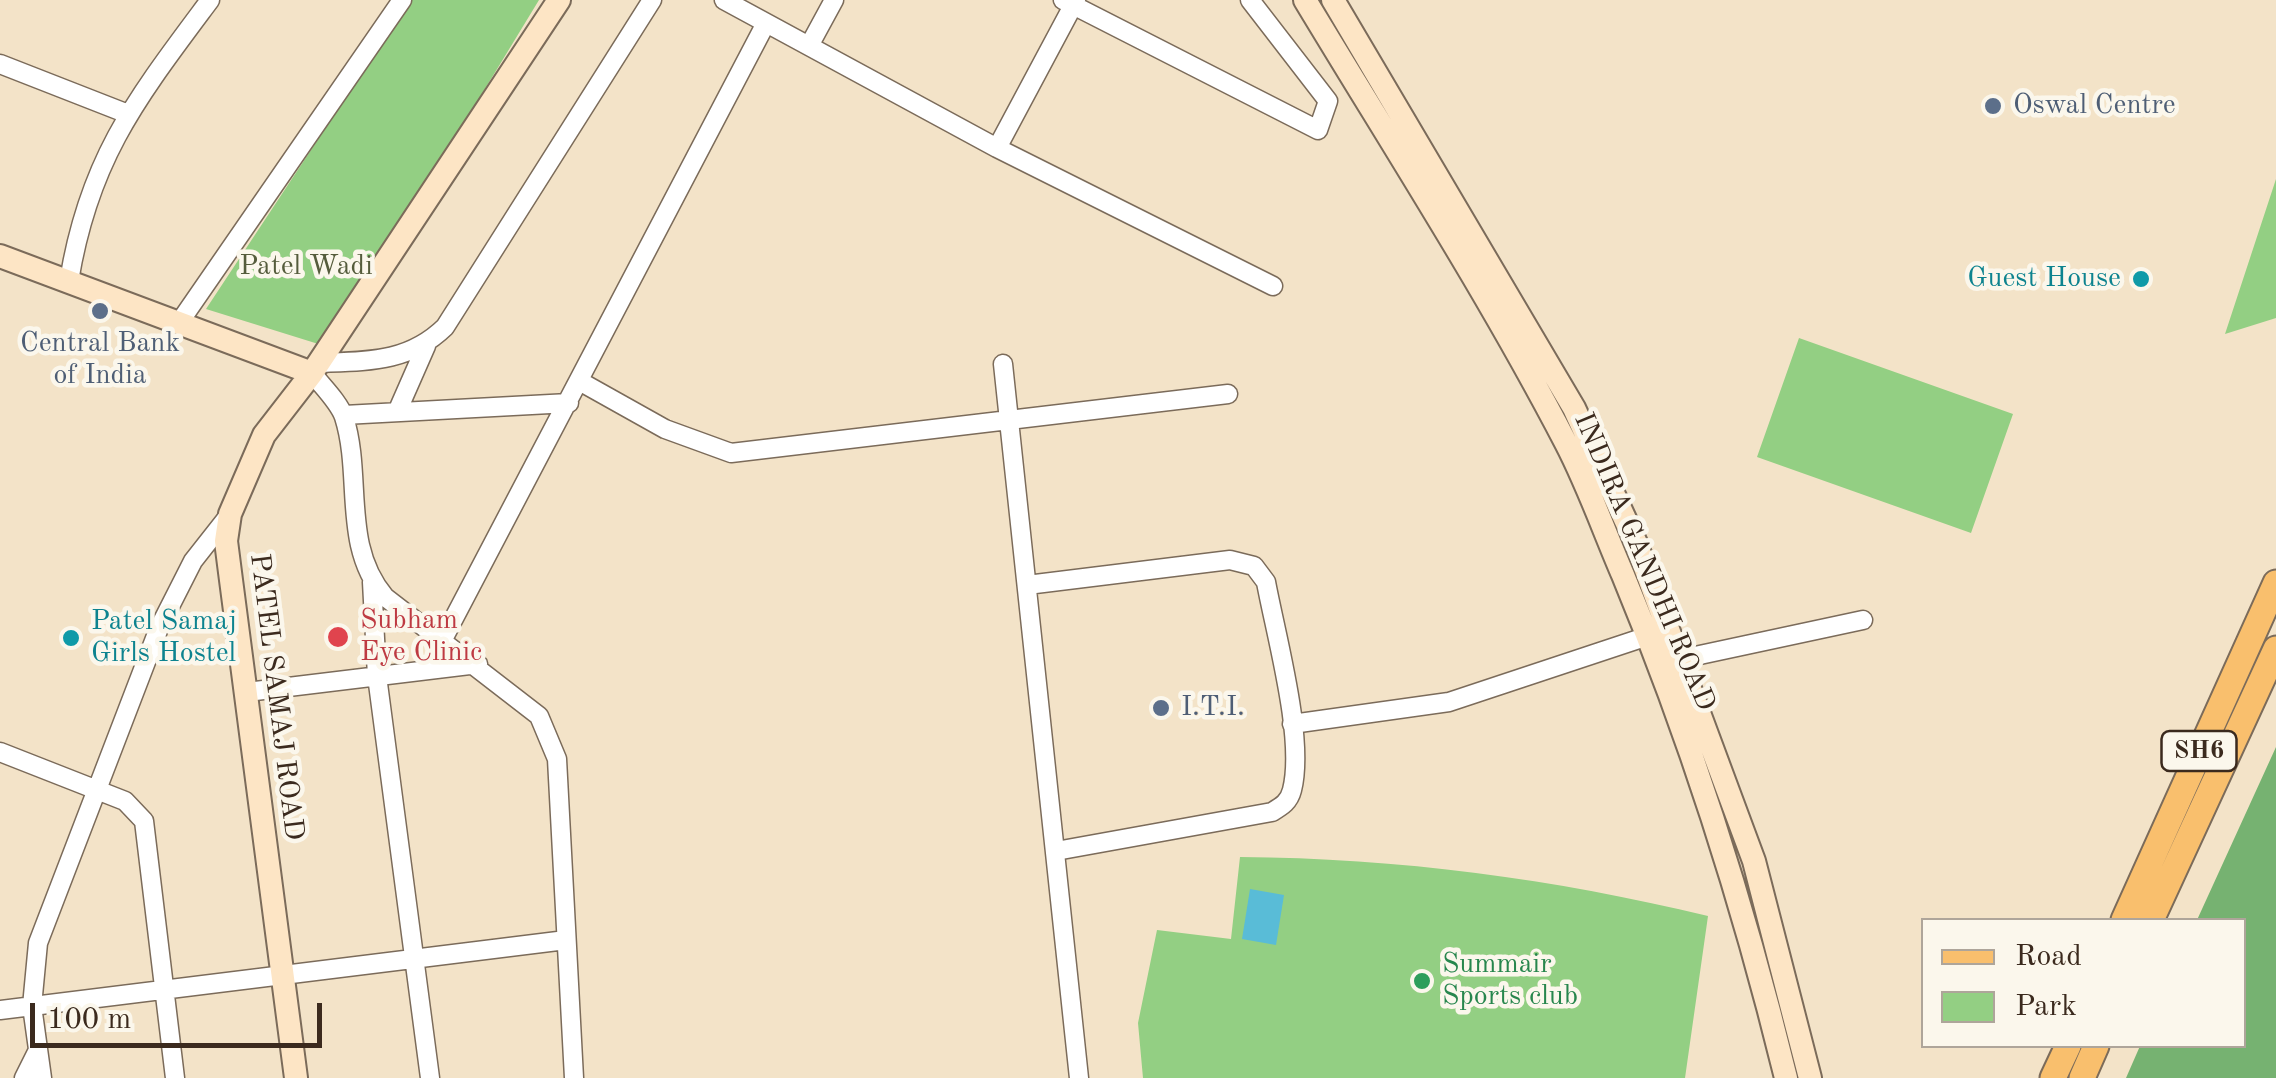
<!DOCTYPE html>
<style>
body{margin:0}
#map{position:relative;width:2276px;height:1078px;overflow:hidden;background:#f3e3c8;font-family:"Old Standard TT",serif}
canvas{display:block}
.legend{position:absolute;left:1921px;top:918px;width:325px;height:130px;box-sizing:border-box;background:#fbf7ec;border:2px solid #aea59a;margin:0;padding:12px 18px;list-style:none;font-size:30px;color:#3b2a1e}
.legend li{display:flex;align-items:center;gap:20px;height:50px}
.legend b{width:50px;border:2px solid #aea59a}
.scale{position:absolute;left:30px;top:1003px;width:292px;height:45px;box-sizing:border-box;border:5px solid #3b2a1e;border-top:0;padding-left:12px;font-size:30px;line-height:35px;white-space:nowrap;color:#3b2a1e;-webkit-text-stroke:8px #fbf7ec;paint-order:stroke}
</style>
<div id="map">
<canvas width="2276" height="1078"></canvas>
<ul class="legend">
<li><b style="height:12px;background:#f9bf6d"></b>Road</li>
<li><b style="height:28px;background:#93cf83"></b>Park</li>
</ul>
<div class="scale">100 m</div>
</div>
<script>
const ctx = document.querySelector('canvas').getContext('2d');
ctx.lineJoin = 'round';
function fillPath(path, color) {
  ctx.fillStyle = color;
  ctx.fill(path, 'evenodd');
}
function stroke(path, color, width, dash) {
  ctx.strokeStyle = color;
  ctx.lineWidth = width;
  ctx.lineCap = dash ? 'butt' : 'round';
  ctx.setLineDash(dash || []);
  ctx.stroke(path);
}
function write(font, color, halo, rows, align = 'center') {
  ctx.font = font + ' "Old Standard TT",serif';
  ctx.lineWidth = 9;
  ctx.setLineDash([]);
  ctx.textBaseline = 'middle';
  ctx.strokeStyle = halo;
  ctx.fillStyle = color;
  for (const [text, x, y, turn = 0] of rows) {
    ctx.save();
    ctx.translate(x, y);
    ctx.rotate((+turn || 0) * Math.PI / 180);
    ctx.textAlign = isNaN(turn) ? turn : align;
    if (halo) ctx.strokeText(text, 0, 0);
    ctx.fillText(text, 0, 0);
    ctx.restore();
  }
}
fillPath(new Path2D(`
 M410,0h129l-211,347 -122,-38z
 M2276,179v139l-51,16z
 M1799,338l214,76 -42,119 -214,-76z
 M1240,857c158,1 315,22 468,59l-23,162h-542l-5,-55 19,-93 74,9z`), '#93cf83');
fillPath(new Path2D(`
 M2276,747v331h-150l14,-32h104v-126h-47z`), '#76b271');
fillPath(new Path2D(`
 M1250,889l34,6 -8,50 -34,-6z`), '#59bcd7');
const street = new Path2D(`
 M724,0l273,148 276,138
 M1063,0l255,130 10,-29 -78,-101
 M809,46l25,-46
 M0,64l128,50
 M997,148l79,-148
 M69,281c20,-123 68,-183 141,-281
 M179,323l223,-323
 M317,363c50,-2 91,0 128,-36l207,-327
 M1003,364l76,714
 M312,373c9,12 27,29 32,44 19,60 -3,128 41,180l154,119 18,43 17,319
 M581,382l84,47 66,24 497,-59
 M397,412l29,-66
 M344,415l225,-12
 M372,582l5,94 53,402
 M1027,585l203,-25 24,6 12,16c10,54 39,157 26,208 -3,12 -10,16 -20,22l-216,39
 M442,641l324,-618
 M1681,659l182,-39
 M247,692l231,-28
 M1292,724l157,-22 199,-66
 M0,752l125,49 19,20 31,257
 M0,1010l566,-70
 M24,1078l14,-28
 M42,1078l-10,-72 6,-63 121,-315 34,-67 37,-47`);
const secondary = new Path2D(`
 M1305,0c88,146 182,291 261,443 22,42 38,88 57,132 68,164 121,331 163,503
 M1333,0l241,408 62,135 118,318 56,217
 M0,256l312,117
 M296,1078l-65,-498 -5,-39 4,-27 34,-79 48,-62 247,-373`);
const primary = new Path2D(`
 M2124,920l152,-337
 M2151,920l125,-271
 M2053,1078l15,-32
 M2082,1078l14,-32`);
stroke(street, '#7b6b5a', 21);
stroke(secondary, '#7b6b5a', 26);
stroke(primary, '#7b6b5a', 29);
stroke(street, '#fff', 18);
stroke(secondary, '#fde5c5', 22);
stroke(primary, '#f9bf6d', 25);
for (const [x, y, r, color] of [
 [1993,106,10,"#5c6f8a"],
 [2141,279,10,"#0f9aa8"],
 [100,311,10,"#5c6f8a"],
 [338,637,12,"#e0444e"],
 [71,638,10,"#0f9aa8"],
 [1161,708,10,"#5c6f8a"],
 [1422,981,10,"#2e9e5b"]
]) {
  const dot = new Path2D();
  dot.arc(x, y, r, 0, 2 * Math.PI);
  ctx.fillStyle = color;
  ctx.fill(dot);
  stroke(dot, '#fbf7ec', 4);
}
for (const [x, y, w] of [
 [2199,751,75]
]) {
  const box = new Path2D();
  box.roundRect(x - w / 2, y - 20, w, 40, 8);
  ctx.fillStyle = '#fbf7ec';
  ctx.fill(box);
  stroke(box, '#3b2a1e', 2.5);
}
write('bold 25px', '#3b2a1e', null, [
 ["SH6",2199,751]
]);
write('28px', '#4e5e75', '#fbf7ec', [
 ["Oswal Centre",2013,106],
 ["Central Bank",100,344,"center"],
 ["of India",100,376,"center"],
 ["I.T.I.",1181,708]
], 'left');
write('28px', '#555c3c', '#fbf7ec', [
 ["Patel Wadi",306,267]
]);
write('28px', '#0d838f', '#fbf7ec', [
 ["Guest House",2121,279],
 ["Patel Samaj",91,622,"left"],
 ["Girls Hostel",91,654,"left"]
], 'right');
write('28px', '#3b2a1e', '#fbf7ec', [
 ["INDIRA GANDHI ROAD",1644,562,67],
 ["PATEL SAMAJ ROAD",276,697,83]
]);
write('28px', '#be3a42', '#fbf7ec', [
 ["Subham",360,621],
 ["Eye Clinic",360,653]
], 'left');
write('28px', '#27864d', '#fbf7ec', [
 ["Summair",1442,965],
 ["Sports club",1442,997]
], 'left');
</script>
